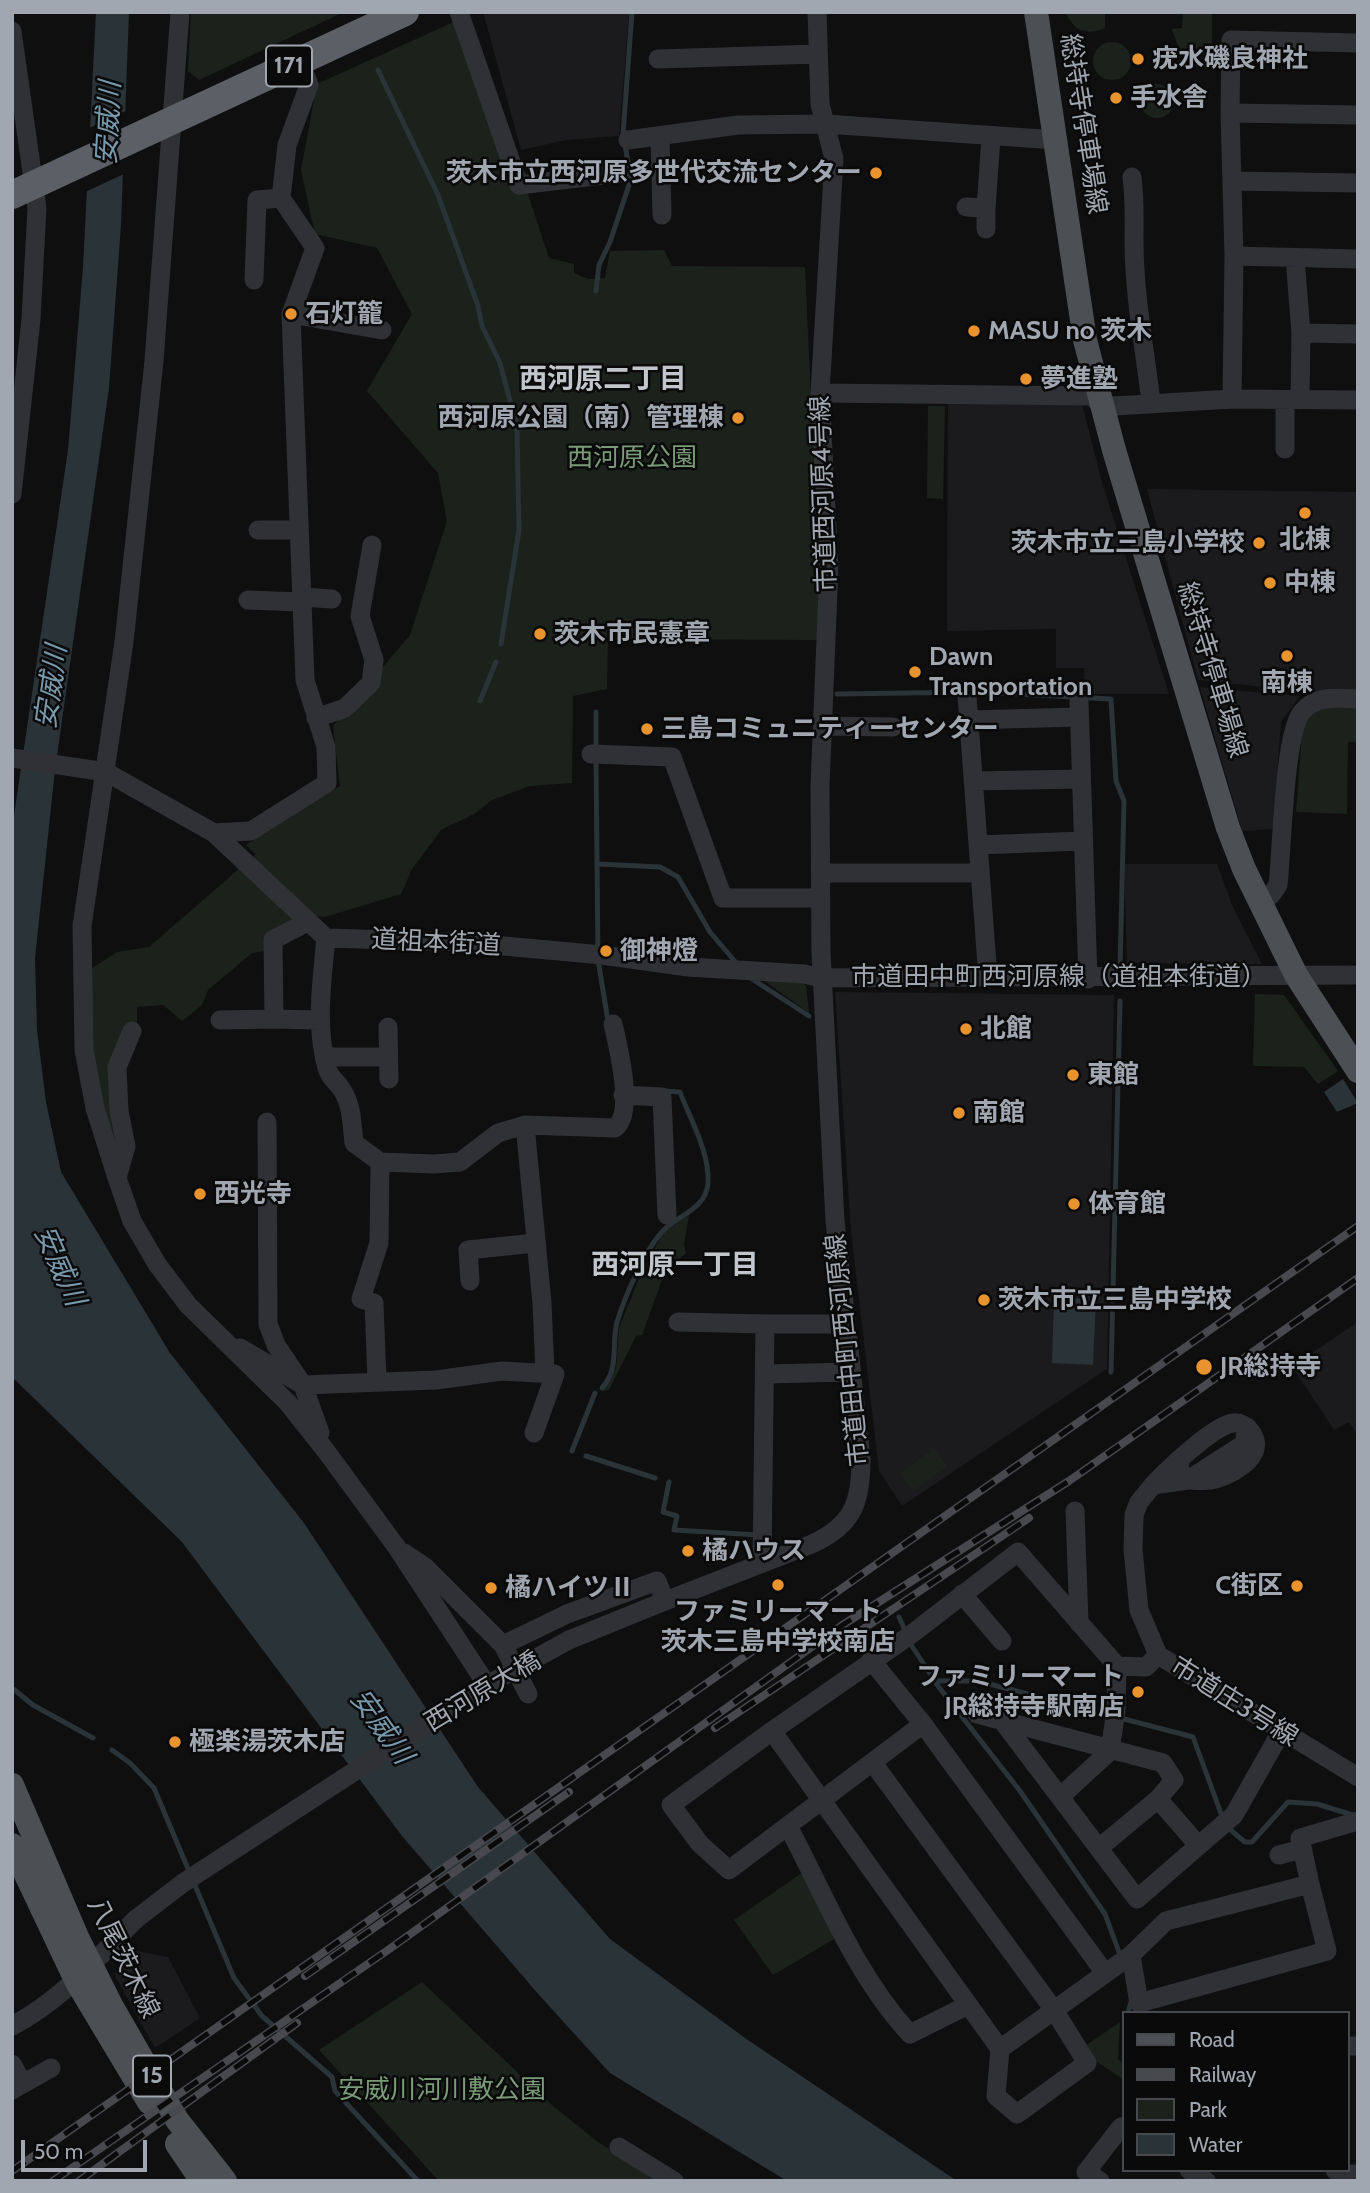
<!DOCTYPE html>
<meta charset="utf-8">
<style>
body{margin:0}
#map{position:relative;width:1370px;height:2193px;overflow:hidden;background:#0f0f10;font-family:Cabin,sans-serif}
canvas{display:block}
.frame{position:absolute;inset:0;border:14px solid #a0a7b0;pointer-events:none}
.legend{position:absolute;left:1122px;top:2011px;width:228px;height:161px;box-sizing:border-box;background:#0a0a0b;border:2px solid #46494d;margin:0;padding:9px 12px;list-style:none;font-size:21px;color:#a0a7b0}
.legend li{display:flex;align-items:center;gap:14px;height:35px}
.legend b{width:35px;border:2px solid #46494d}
.scale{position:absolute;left:21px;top:2140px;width:126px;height:32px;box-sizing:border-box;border:4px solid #a0a7b0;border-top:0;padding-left:9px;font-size:21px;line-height:24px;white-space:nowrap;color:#a0a7b0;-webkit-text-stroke:5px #0a0a0b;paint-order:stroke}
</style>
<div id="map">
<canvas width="1370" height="2193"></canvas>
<div class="frame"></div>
<ul class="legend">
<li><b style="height:9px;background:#4c4f54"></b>Road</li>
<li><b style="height:9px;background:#47494e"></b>Railway</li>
<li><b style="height:19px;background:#1b221c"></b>Park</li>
<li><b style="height:19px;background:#293338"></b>Water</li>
</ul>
<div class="scale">50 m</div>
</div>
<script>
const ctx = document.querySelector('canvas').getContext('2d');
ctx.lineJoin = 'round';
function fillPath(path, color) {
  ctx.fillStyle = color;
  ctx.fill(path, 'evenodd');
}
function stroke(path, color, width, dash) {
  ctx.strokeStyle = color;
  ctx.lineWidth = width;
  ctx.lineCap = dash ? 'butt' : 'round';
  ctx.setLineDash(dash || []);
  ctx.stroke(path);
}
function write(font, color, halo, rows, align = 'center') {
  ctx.font = font + ' Cabin,"Noto Sans JP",sans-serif';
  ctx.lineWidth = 5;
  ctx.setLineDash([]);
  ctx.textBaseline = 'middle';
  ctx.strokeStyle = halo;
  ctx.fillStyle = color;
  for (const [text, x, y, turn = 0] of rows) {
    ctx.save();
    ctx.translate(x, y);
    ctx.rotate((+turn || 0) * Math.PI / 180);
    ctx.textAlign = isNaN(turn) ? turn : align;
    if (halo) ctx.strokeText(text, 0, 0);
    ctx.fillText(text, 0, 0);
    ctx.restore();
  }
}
fillPath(new Path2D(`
 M483,12h146l-10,124 -53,4 -45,10z
 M948,400h133l21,82 67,212h-84l-1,-26h-28v-39l-109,2z
 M1147,489l211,3v200l-58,-1 -102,-11z
 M1200,687l100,9 -19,26 -8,107 -31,2z
 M1124,864h93l16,43 29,57 -135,-1z
 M835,992l279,3 -7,374 -205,137 -23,-35 -28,-240z
 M1358,1322v113l-9,-13 -15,8 -39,-59 11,-14z
 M137,1951l31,6 32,61 -45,30 -41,-74z`), '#1b1b1d');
fillPath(new Path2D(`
 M191,12h153l-145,68 -11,-9z
 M1066,12h39v16c-17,8 -33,3 -39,-16z
 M1183,12h29v43l-27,-1 -6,-5 -7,-20 10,-1z
 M469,15l80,243 25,6v9l14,6 17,-1 5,-27 54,-1 8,16 133,1 14,310v63l-211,-1 -1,50 -34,7 -1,87 -42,3 -38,14 -18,14 -33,16 -29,39 -11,25 -76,23 -23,-1 -36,35 -14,2 -44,37 -6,15 -20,16 -19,-16 -26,2v16l-10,2 -11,133 -22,-72 -5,-116 28,-18 32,-5 107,-93 -10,-9 94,-59 -7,-60 77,-91 37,-114 -9,-48 -71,-82 45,-77 -35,-66 -62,-14 -14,-64 16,-86z
 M1093 61a19 19 0 1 1 38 0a19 19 0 1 1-38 0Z
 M1140 101a17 17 0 1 1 34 0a17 17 0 1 1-34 0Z
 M928,406h17l-2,93 -16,-1z
 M1358,705v37h-10l-1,72 -51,-2 6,-78 4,-12 12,-15z
 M759,977h38l9,9 3,27z
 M1255,994l29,1 54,76 -20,13 -14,-17 -51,-1z
 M689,1215l-5,30 2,8 -21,19 -23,63 -6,1 -27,54 -6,1 13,-23 3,-40 22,-55 23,-41z
 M934,1449l13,18 -34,24 -13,-18z
 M806,1870l35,65 -68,40 -39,-55z
 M422,1982l131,124 45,36 62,39h-221l-120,-131z
 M1120,2022l-2,37 5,4v16l-29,-19 -9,-14z`), '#1b221c');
fillPath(new Path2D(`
 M96,12h33l-8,213 -12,163 -54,382 -20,188 2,72 9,72 15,70 109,181 134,170 174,264 132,152 135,99 212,143h-170l-177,-108 -70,-77 -138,-160 -220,-294 -170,-165v-548l56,-379 15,-183z
 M1343,1079l15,24 -21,9 -13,-20z
 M1054,1298l42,1 -3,66 -41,-2z`), '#293338');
fillPath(new Path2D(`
 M128,110l-2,63 -43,20 4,-64z`), '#0f0f10');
stroke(new Path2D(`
 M378,70l60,125 40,111 4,20 18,37 17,64 2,103 -18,114
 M596,291l3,-26 11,-23 21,-63 -8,-45 9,-122
 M837,694l141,-2 133,7 5,82 8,20 -4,168
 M480,701l16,-39
 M596,712v38
 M596,760l2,200 10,61
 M598,864l62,3 18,10 32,55 28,33
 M749,977l60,39
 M1111,1372l9,-371
 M602,1388c18,-20 9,-43 15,-66 8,-26 27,-70 45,-90 15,-17 44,-22 46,-49 2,-30 -18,-64 -28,-91l-17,-1
 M572,1451l23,-58
 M586,1456l69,22
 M669,1482l-6,30 14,4 -3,14 85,5
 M899,1617l13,29 26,40 82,105 85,123 14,38
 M937,1681h41l215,56 30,82
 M12,1688l21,17 60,33
 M112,1750l18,13 24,25 80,190 28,38 70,61 3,14 83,90
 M1227,1827l18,15h7l36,-40 29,2 36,11
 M1128,2013l3,-11`), '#293338', 5);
stroke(new Path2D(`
 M180,12l-26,349 -30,281 -42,284 2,124 11,58 22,70 15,43 25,43 31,41 100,98 38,48 72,98 89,136
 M459,12l60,173 101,-12
 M12,31l25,177 -6,111 -19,175
 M658,59l159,-5
 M1230,113l1,-73 127,3
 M660,136l2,79
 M628,140l110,-15 88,-1 230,16
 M1132,177c3,23 2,42 2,64 0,54 11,109 17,161
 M1232,181l126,2
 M281,198l6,-53 22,-60 -9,-24
 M966,207l20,1 5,-71
 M986,229v-21
 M1234,256l124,3
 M1295,258l6,75 -1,67
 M291,314l91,16
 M1301,333l57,1
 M820,393l272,3 9,10h13l118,-7 126,1
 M1232,399l2,-143 -4,-143 128,2
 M1285,449v-49
 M258,530h40
 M301,597l31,2
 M248,600l53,2
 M967,696l21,282
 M1079,701l9,278
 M316,718l29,-10 26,-25 3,-23 -14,-44 12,-71
 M969,720l110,-3
 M824,726l69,1
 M591,754l81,3 51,141h98
 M12,758l94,14 108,61 112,105 135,4 141,13 86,12 116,7 17,4 537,-3
 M973,781l108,-2
 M214,833l37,-2 76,-48 -1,-36 -21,-67 -14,-366 24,-66 -34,-50 -24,2 -3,80
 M978,845l105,-4
 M821,873h159
 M1259,898l12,-3 7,-10c4,-34 6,-152 24,-173 13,-17 36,-14 56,-13
 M307,922l-34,18 1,79 45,1
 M326,938c-4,43 -11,88 1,130 3,11 10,13 15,22 10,14 10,36 12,53l26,19 54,2 26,-2 38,-29 27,-8 90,3c20,-15 3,-82 -2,-104
 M220,1020l54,-1
 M388,1027l1,52
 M325,1057h63
 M623,1095l39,2 5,118
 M267,1122l1,202 8,21 27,40 17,48
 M525,1125l17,178 3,70
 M117,1178l9,-32 -7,-35 -2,-44 15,-36
 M470,1281l-2,-31 67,-7
 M678,1322l87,2
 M240,1348l63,37 133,-5 66,-9 53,3 -21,59
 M766,1374l83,-2
 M377,1380l-3,-77 -13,-4 18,-56 1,-81
 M1179,1460l1,14c8,8 19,7 30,6 14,-2 38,-14 44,-28 6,-13 -7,-31 -21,-29 -19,2 -67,48 -80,62l35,-5 56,-36 3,-17
 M1153,1485l-14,17 -5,13 -1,35 6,60 19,45 200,122
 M1075,1511l4,112
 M404,1553l21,14 78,78 25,49
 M762,1562l3,-238h80
 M962,1594l40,47
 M503,1645l64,-31 90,-33 8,20 147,-57c41,-19 49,-41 49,-85l-26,-238 -14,-269 -1,-166 9,-220 -9,-173 14,-234 -14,-55 -3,-92
 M1158,1655l-12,12 -29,-1 -99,-114 -105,81 -141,98 228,318 131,-94 35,-34 144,-37 -10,-46 58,-17
 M871,1660l52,64
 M977,1714l186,49 11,17 -16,19
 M1004,1723l133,176 97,-84 47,-83
 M772,1731l-101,74 29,39 29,26 194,-146 182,249
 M873,1763l181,247 33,53 -70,51 -21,-18 4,-47
 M1061,1796l49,-45 6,-41 1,-44
 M788,1826c37,70 68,150 122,208l56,-28
 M1099,1848l59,-49 40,46
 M1279,1855l23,-6
 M1131,1955l8,48 188,-52 -17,-67
 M12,2026c50,-26 85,-68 124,-107
 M1347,2046h11
 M12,2064l11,20
 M12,2090l39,-22
 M619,2147l55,34
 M1189,2170l17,11
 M1335,2170l5,4h18
 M1100,2181l-14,-9 35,-45 2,2`), '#303135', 19);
stroke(new Path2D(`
 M1036,12l49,328 29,110 114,378 16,41 52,106 62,96
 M12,1785l65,152 35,70 65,113 48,61
 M12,1845l65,137 72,120
 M177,2144l25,37`), '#4c4f54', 24);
stroke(new Path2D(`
 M12,195l393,-183`), '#5c6066', 28);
const rail = new Path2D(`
 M715,1728l314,-210
 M305,1976l264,-184
 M12,2171l1346,-945
 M53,2181l335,-231 453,-324 228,-145 289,-203
 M79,2181l218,-158`);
stroke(rail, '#47494e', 8);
stroke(rail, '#0a0a0b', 5, [16]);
stroke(new Path2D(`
 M136,1919l47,-36 304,-198 82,-45 96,-39`), '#303135', 19);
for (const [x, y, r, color] of [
 [1138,59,7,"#e8932e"],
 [1116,98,7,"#e8932e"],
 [876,173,7,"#e8932e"],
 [291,314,7,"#e8932e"],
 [974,331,7,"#e8932e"],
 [1026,379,7,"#e8932e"],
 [738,418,7,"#e8932e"],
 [1305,513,7,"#e8932e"],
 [1259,543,7,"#e8932e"],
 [1270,583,7,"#e8932e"],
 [540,634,7,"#e8932e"],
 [1287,656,7,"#e8932e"],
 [915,672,7,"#e8932e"],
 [647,729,7,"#e8932e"],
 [606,951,7,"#e8932e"],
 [966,1029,7,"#e8932e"],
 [1073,1075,7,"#e8932e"],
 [959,1113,7,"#e8932e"],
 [200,1194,7,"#e8932e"],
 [1074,1204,7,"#e8932e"],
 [984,1300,7,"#e8932e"],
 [1204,1367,9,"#e8932e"],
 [688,1551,7,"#e8932e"],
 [778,1585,7,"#e8932e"],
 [1297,1586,7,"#e8932e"],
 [491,1588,7,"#e8932e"],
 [1138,1692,7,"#e8932e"],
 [175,1742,7,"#e8932e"]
]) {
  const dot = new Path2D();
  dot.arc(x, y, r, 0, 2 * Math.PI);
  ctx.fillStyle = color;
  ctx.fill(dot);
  stroke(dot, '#0a0a0b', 2.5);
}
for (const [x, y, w] of [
 [289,66,46],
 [152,2076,38]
]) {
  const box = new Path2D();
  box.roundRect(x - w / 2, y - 20.5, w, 41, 5);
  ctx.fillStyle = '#0a0a0b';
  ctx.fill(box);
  stroke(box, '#a0a7b0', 2);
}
write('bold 24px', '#a0a7b0', null, [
 ["171",289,66],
 ["15",152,2076]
]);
write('bold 26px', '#a0a7b0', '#0a0a0b', [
 ["疣水磯良神社",1152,59],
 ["手水舎",1130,98],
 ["茨木市立西河原多世代交流センター",862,173,"right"],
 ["石灯籠",305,314],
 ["MASU no 茨木",988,331],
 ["夢進塾",1040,379],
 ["西河原公園（南）管理棟",724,418,"right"],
 ["北棟",1305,540,"center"],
 ["茨木市立三島小学校",1245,543,"right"],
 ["中棟",1284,583],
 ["茨木市民憲章",554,634],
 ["Dawn",929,657],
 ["Transportation",929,687],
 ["南棟",1287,683,"center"],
 ["三島コミュニティーセンター",661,729],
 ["御神燈",620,951],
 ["北館",980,1029],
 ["東館",1087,1075],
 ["南館",973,1113],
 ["西光寺",214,1194],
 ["体育館",1088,1204],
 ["茨木市立三島中学校",998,1300],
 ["JR総持寺",1220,1367],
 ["橘ハウス",702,1551],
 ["C街区",1283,1586,"right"],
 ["橘ハイツⅡ",505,1588],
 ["ファミリーマート",778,1612,"center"],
 ["茨木三島中学校南店",778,1642,"center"],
 ["ファミリーマート",1124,1677,"right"],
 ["JR総持寺駅南店",1124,1707,"right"],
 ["極楽湯茨木店",189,1742]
], 'left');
write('26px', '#a0a7b0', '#0a0a0b', [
 ["総持寺停車場線",1083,124,81],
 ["市道西河原4号線",824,494,-92],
 ["総持寺停車場線",1212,670,73],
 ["道祖本街道",436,943,3],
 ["市道田中町西河原線（道祖本街道）",1059,977],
 ["市道田中町西河原線",848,1350,-96],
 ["西河原大橋",483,1692,-31],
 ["市道庄3号線",1234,1702,32],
 ["八尾茨木線",123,1958,64]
]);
write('26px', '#7a9b78', '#0a0a0b', [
 ["西河原公園",632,458],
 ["安威川河川敷公園",442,2090]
]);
write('italic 28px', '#7899ab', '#0a0a0b', [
 ["安威川",109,123,-87],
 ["安威川",52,687,-82],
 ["安威川",59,1266,66],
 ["安威川",381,1727,54]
]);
write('bold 28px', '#c1c6cd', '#0a0a0b', [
 ["西河原二丁目",603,380],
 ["西河原一丁目",675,1266]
]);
</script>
